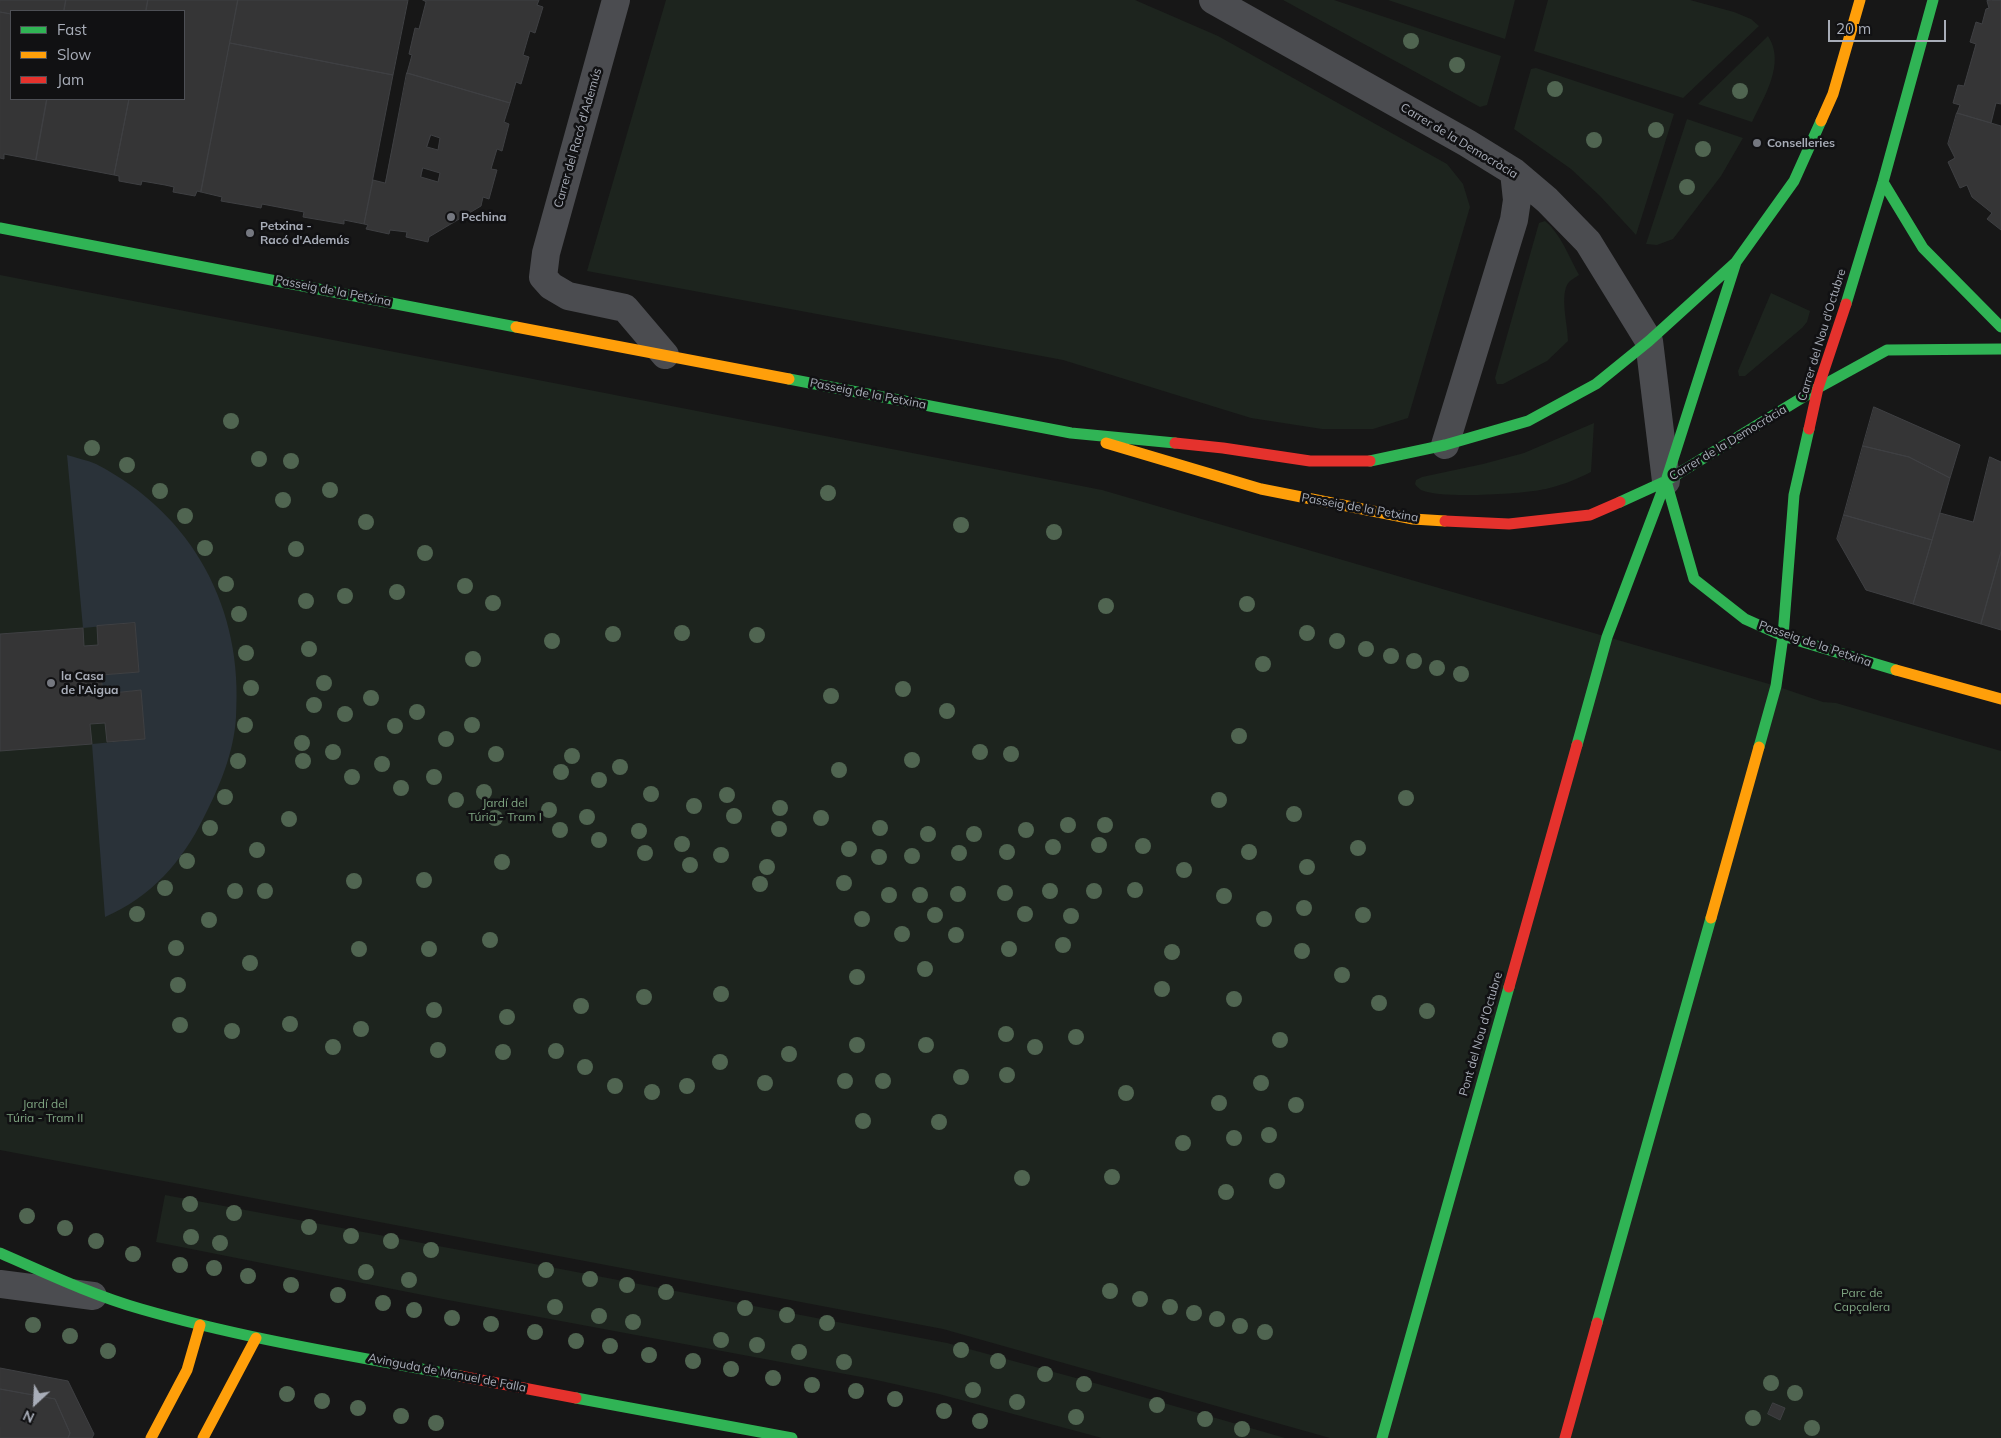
<!DOCTYPE html>
<meta charset="utf-8">
<style>
body{margin:0}
#map{position:relative;width:2001px;height:1438px;overflow:hidden;background:#171717;font-family:Mulish,sans-serif}
canvas{display:block}
.legend{position:absolute;left:10px;top:10px;width:175px;height:90px;box-sizing:border-box;background:#111113;border:1px solid #4d4f55;margin:0;padding:6px 9px;list-style:none;font-size:15px;color:#a8adb8}
.legend li{display:flex;align-items:center;gap:10px;height:25px}
.legend b{width:25px;border:1px solid #4d4f55}
.north{position:absolute;left:10px;top:1378px;width:50px;height:50px;-webkit-text-stroke:4px #111113;paint-order:stroke;rotate:205deg;font-size:14px;font-weight:700;line-height:20px;text-align:center;color:#a8adb8}
.north::after{content:'';display:block;margin:auto;width:18px;height:22px;background:#a8adb8;clip-path:polygon(50% 0,100% 100%,50% 72%,0 100%)}
.scale{position:absolute;left:1828px;top:20px;width:118px;height:22px;box-sizing:border-box;border:2px solid #a8adb8;border-top:0;padding-left:6px;font-size:15px;line-height:18px;white-space:nowrap;color:#a8adb8;-webkit-text-stroke:4px #111113;paint-order:stroke}
</style>
<div id="map">
<canvas width="2001" height="1438"></canvas>
<ul class="legend">
<li><b style="height:6px;background:#30b455"></b>Fast</li>
<li><b style="height:6px;background:#ff9f0a"></b>Slow</li>
<li><b style="height:6px;background:#e5322d"></b>Jam</li>
</ul>
<div class="north">N</div>
<div class="scale">20 m</div>
</div>
<script>
const ctx = document.querySelector('canvas').getContext('2d');
ctx.lineJoin = 'round';
function fillPath(path, color) {
  ctx.fillStyle = color;
  ctx.fill(path, 'evenodd');
}
function stroke(path, color, width, dash) {
  ctx.strokeStyle = color;
  ctx.lineWidth = width;
  ctx.lineCap = dash ? 'butt' : 'round';
  ctx.setLineDash(dash || []);
  ctx.stroke(path);
}
function write(font, color, halo, rows, align = 'center') {
  ctx.font = font + ' Mulish,sans-serif';
  ctx.lineWidth = 5;
  ctx.setLineDash([]);
  ctx.textBaseline = 'middle';
  ctx.strokeStyle = halo;
  ctx.fillStyle = color;
  for (const [text, x, y, turn = 0] of rows) {
    ctx.save();
    ctx.translate(x, y);
    ctx.rotate((+turn || 0) * Math.PI / 180);
    ctx.textAlign = isNaN(turn) ? turn : align;
    if (halo) ctx.strokeText(text, 0, 0);
    ctx.fillText(text, 0, 0);
    ctx.restore();
  }
}
fillPath(new Path2D(`
 M666,0h469l83,36 229,128 16,20 7,23 -62,211 -35,11h-51l-71,-11 -188,-58 -476,-89z
 M1283,0h51l167,56 -14,49 -7,2z
 M1388,0h127l-10,39z
 M1548,0h142l44,12 17,7 8,7 -76,72 -149,-47z
 M1768,36c18,27 -4,61 -16,86l-54,-18z
 M1536,68l138,46 -38,121 -36,-39 -29,-27 -57,-40 17,-60z
 M1687,119l56,19 -22,38 -48,63 -16,6 -11,-1z
 M1545,221c16,13 24,36 34,54 -3,2 -8,5 -10,7 -10,12 -1,43 -1,59l-21,20 -44,23h-6l-2,-6 44,-155z
 M0,275l1102,215 674,196 47,16 13,1 165,48v687h-671l-387,-109 -943,-179z
 M1771,293l39,18 -3,11 -5,6 -57,48h-6l-1,-5z
 M1594,423l-3,49c-16,8 -33,15 -51,18 -22,4 -100,9 -119,0 -1,-1 -5,-4 -6,-6l1,-4 6,-3 61,-13 41,-11z
 M165,1195l359,67 423,81 151,41 187,54h-183l-163,-44 -67,-15 -424,-79 -292,-58z`), '#1d241e');
fillPath(new Path2D(`
 M67,455c9,3 20,5 29,9 97,50 148,145 140,253 -2,35 -16,69 -32,100 -22,45 -53,80 -99,100l-13,-173 53,-5 -4,-49 -38,4 -2,-19 38,-3 -4,-49 -52,5z`), '#2a3239');
const building = new Path2D(`
 M0,0h66l-2,11h-53v3l-11,-2z
 M66,0h82l-2,11h-82z
 M148,0h90l-37,192 -4,-1 -2,5 -22,-4 1,-5 -9,-2 -23,-4 -1,4 -22,-4v-5l-5,-1 15,-76h55v-88h-38z
 M238,0h170l-15,75 -163,-32z
 M423,0h116l-2,5 6,2 -8,26 -5,-2 -7,24 6,2 -8,27 -5,-2 -6,21 -103,-30 5,-18 -3,-1 6,-26 4,1 7,-27z
 M1992,0h9v104l-5,-1 -5,20 -34,-10 3,-8 -7,-2 5,-18 6,1 12,-42 -6,-2 6,-20 6,2 4,-15 3,-1 -2,-7z
 M0,12l11,2v85h36l-11,61 -32,-6v5l-4,-1z
 M230,43l163,32 -29,149 -20,-4v4l-41,-7 1,-5 -42,-8 -1,4 -11,-2 -29,-5 1,-4 -21,-5z
 M407,73l103,30 -6,19 5,2 -7,27 -5,-2 -6,20 6,1 -8,29 -6,-2 -2,9 -52,31 -1,5 -22,-5 1,-5 -17,-2 -1,4 -23,-5 2,-4 -4,-1 9,-44 12,3zM431,135l9,3 -2,12 -11,-3zM423,168l17,5 -2,9 -17,-5z
 M47,99h82l-15,76 -78,-15z
 M1957,113l44,13v104l-14,-11 5,-6 -20,-16 -5,-12 -7,3 -12,-26 7,-4 -7,-14z
 M1874,407l86,38 -10,33 -41,-21 -46,-11z
 M1863,446l46,11 41,21 -18,62 -88,-25z
 M1990,457l11,5v90l-20,72 -68,-20 27,-91 33,9z
 M1844,515l88,25 -19,64 -47,-14 -29,-51z
 M2001,552v78l-20,-6z
 M135,623l4,49 -38,3 2,19 38,-4 4,49 -38,3 -2,-19 -15,1 2,20 -92,7v-117l83,-6 1,18 14,-1 -1,-19z
 M0,1368l68,13 26,53 -2,4h-24l2,-5 -15,-34 -55,-10z
 M0,1389l55,10 15,34 -2,5h-68z
 M1773,1403l12,5 -5,12 -12,-6z`);
fillPath(building, '#353536');
stroke(building, '#3f4043', 1);
stroke(new Path2D(`
 M616,0l-70,253 -3,24 8,9 17,10 57,12 40,47
 M1213,0l254,143 47,29 33,28 41,42 61,99 17,140
 M1445,445l69,-225 3,-20 -3,-28
 M0,1284l93,12`), '#4b4c50', 28);
stroke(new Path2D(`
 M1883,182l40,66 78,79
 M0,228l516,99
 M1846,304l37,-122 50,-182
 M789,379l282,54 104,10
 M1370,461l75,-16 83,-24 68,-37 53,-43 87,-79
 M1666,481l28,98 51,40 38,17 113,34
 M1620,502l46,-21 152,-93 69,-38 114,-1
 M1577,745l30,-108 59,-156 70,-219 58,-81 27,-60
 M1759,747l17,-61 7,-50 11,-141 15,-66
 M0,1253c46,20 92,42 141,56 104,30 212,47 319,67
 M1597,1323l114,-405
 M576,1398l216,40
 M1382,1438l127,-451`), '#30b455', 11);
stroke(new Path2D(`
 M1821,121l12,-27 27,-94
 M516,327l273,52
 M1106,443l155,46 152,30 32,2
 M1896,670l105,29
 M1711,918l48,-171
 M151,1438l36,-68 13,-45
 M203,1438l53,-100`), '#ff9f0a', 11);
stroke(new Path2D(`
 M1809,429l9,-41 28,-84
 M1175,443l48,5 87,13h60
 M1445,521l64,3 81,-9 30,-13
 M1509,987l68,-242
 M460,1376l116,22
 M1565,1438l32,-115`), '#e5322d', 11);
ctx.fillStyle = '#506551';
for (const [x, y] of [
 [1411,41],
 [1457,65],
 [1555,89],
 [1740,91],
 [1656,130],
 [1594,140],
 [1703,149],
 [1687,187],
 [231,421],
 [92,448],
 [259,459],
 [291,461],
 [127,465],
 [330,490],
 [160,491],
 [828,493],
 [283,500],
 [185,516],
 [366,522],
 [961,525],
 [1054,532],
 [205,548],
 [296,549],
 [425,553],
 [226,584],
 [465,586],
 [397,592],
 [345,596],
 [306,601],
 [493,603],
 [1247,604],
 [1106,606],
 [239,614],
 [682,633],
 [1307,633],
 [613,634],
 [757,635],
 [552,641],
 [1337,641],
 [309,649],
 [1366,649],
 [246,653],
 [1391,656],
 [473,659],
 [1414,661],
 [1263,664],
 [1437,668],
 [1461,674],
 [324,683],
 [251,688],
 [903,689],
 [831,696],
 [371,698],
 [314,705],
 [947,711],
 [417,712],
 [345,714],
 [245,725],
 [472,725],
 [395,726],
 [1239,736],
 [446,739],
 [302,743],
 [333,752],
 [980,752],
 [496,754],
 [1011,754],
 [572,756],
 [912,760],
 [238,761],
 [303,761],
 [382,764],
 [620,767],
 [839,770],
 [561,772],
 [352,777],
 [434,777],
 [599,780],
 [401,788],
 [484,792],
 [651,794],
 [727,795],
 [225,797],
 [1406,798],
 [456,800],
 [1219,800],
 [694,806],
 [780,808],
 [549,810],
 [1294,814],
 [734,816],
 [587,817],
 [495,818],
 [821,818],
 [289,819],
 [1068,825],
 [1105,825],
 [210,828],
 [880,828],
 [779,829],
 [560,830],
 [1026,830],
 [639,831],
 [928,834],
 [974,834],
 [599,840],
 [682,844],
 [1099,845],
 [1143,846],
 [1053,847],
 [1358,848],
 [849,849],
 [257,850],
 [1007,852],
 [1249,852],
 [645,853],
 [959,853],
 [721,855],
 [912,856],
 [879,857],
 [187,861],
 [502,862],
 [690,865],
 [767,867],
 [1307,867],
 [1184,870],
 [424,880],
 [354,881],
 [844,883],
 [760,884],
 [165,888],
 [1135,890],
 [235,891],
 [265,891],
 [1050,891],
 [1094,891],
 [1005,893],
 [958,894],
 [889,895],
 [920,895],
 [1224,896],
 [1304,908],
 [137,914],
 [1025,914],
 [935,915],
 [1363,915],
 [1071,916],
 [862,919],
 [1264,919],
 [209,920],
 [902,934],
 [956,935],
 [490,940],
 [1063,945],
 [176,948],
 [359,949],
 [429,949],
 [1009,949],
 [1302,951],
 [1172,952],
 [250,963],
 [925,969],
 [1342,975],
 [857,977],
 [178,985],
 [1162,989],
 [721,994],
 [644,997],
 [1234,999],
 [1379,1003],
 [581,1006],
 [434,1010],
 [1427,1011],
 [507,1017],
 [290,1024],
 [180,1025],
 [361,1029],
 [232,1031],
 [1006,1034],
 [1076,1037],
 [1280,1040],
 [857,1045],
 [926,1045],
 [333,1047],
 [1035,1047],
 [438,1050],
 [556,1051],
 [503,1052],
 [789,1054],
 [720,1062],
 [585,1067],
 [1007,1075],
 [961,1077],
 [845,1081],
 [883,1081],
 [765,1083],
 [1261,1083],
 [615,1086],
 [687,1086],
 [652,1092],
 [1126,1093],
 [1219,1103],
 [1296,1105],
 [863,1121],
 [939,1122],
 [1269,1135],
 [1234,1138],
 [1183,1143],
 [1112,1177],
 [1022,1178],
 [1277,1181],
 [1226,1192],
 [190,1204],
 [234,1213],
 [27,1216],
 [309,1227],
 [65,1228],
 [351,1236],
 [191,1237],
 [96,1241],
 [391,1241],
 [220,1243],
 [431,1250],
 [133,1254],
 [180,1265],
 [214,1268],
 [546,1270],
 [366,1272],
 [248,1276],
 [590,1279],
 [409,1280],
 [291,1285],
 [627,1285],
 [1110,1291],
 [666,1292],
 [338,1295],
 [1140,1299],
 [383,1303],
 [555,1307],
 [1170,1307],
 [745,1308],
 [414,1310],
 [1194,1313],
 [787,1315],
 [599,1316],
 [452,1318],
 [1217,1319],
 [633,1322],
 [827,1323],
 [491,1324],
 [33,1325],
 [1240,1326],
 [535,1332],
 [1265,1332],
 [70,1336],
 [721,1340],
 [576,1341],
 [757,1345],
 [610,1346],
 [961,1350],
 [108,1351],
 [799,1352],
 [649,1355],
 [693,1361],
 [998,1361],
 [844,1362],
 [731,1369],
 [1045,1374],
 [773,1378],
 [1771,1383],
 [1084,1384],
 [812,1385],
 [973,1390],
 [856,1391],
 [1795,1393],
 [287,1394],
 [895,1399],
 [322,1401],
 [1017,1402],
 [1157,1405],
 [358,1408],
 [944,1411],
 [401,1416],
 [1076,1417],
 [1753,1418],
 [1205,1419],
 [980,1421],
 [436,1423],
 [1812,1428],
 [1242,1429]
]) {
  ctx.beginPath();
  ctx.arc(x, y, 8, 0, 2 * Math.PI);
  ctx.fill();
}
for (const [x, y, r, color] of [
 [1757,143,5,"#757880"],
 [451,217,5,"#757880"],
 [250,233,5,"#757880"],
 [51,683,5,"#757880"]
]) {
  const dot = new Path2D();
  dot.arc(x, y, r, 0, 2 * Math.PI);
  ctx.fillStyle = color;
  ctx.fill(dot);
  stroke(dot, '#111113', 2);
}
write('12px', '#a8adb8', '#111113', [
 ["Carrer del Racó d'Ademús",578,138,-74],
 ["Carrer de la Democràcia",1459,141,31],
 ["Passeig de la Petxina",333,291,11],
 ["Carrer del Nou d'Octubre",1822,335,-73],
 ["Passeig de la Petxina",868,394,11],
 ["Carrer de la Democràcia",1728,443,-31],
 ["Passeig de la Petxina",1360,508,10],
 ["Passeig de la Petxina",1815,644,19],
 ["Pont del Nou d'Octubre",1481,1034,-74],
 ["Avinguda de Manuel de Falla",447,1373,11]
]);
write('bold 12px', '#a8adb8', '#111113', [
 ["Conselleries",1767,143],
 ["Pechina",461,217],
 ["Petxina -",260,226],
 ["Racó d'Ademús",260,240],
 ["la Casa",61,676],
 ["de l'Aigua",61,690]
], 'left');
write('12px', '#7ea481', '#111113', [
 ["Jardí del",505,803],
 ["Túria - Tram I",505,817],
 ["Jardí del",45,1104],
 ["Túria - Tram II",45,1118],
 ["Parc de",1862,1293],
 ["Capçalera",1862,1307]
]);
</script>
